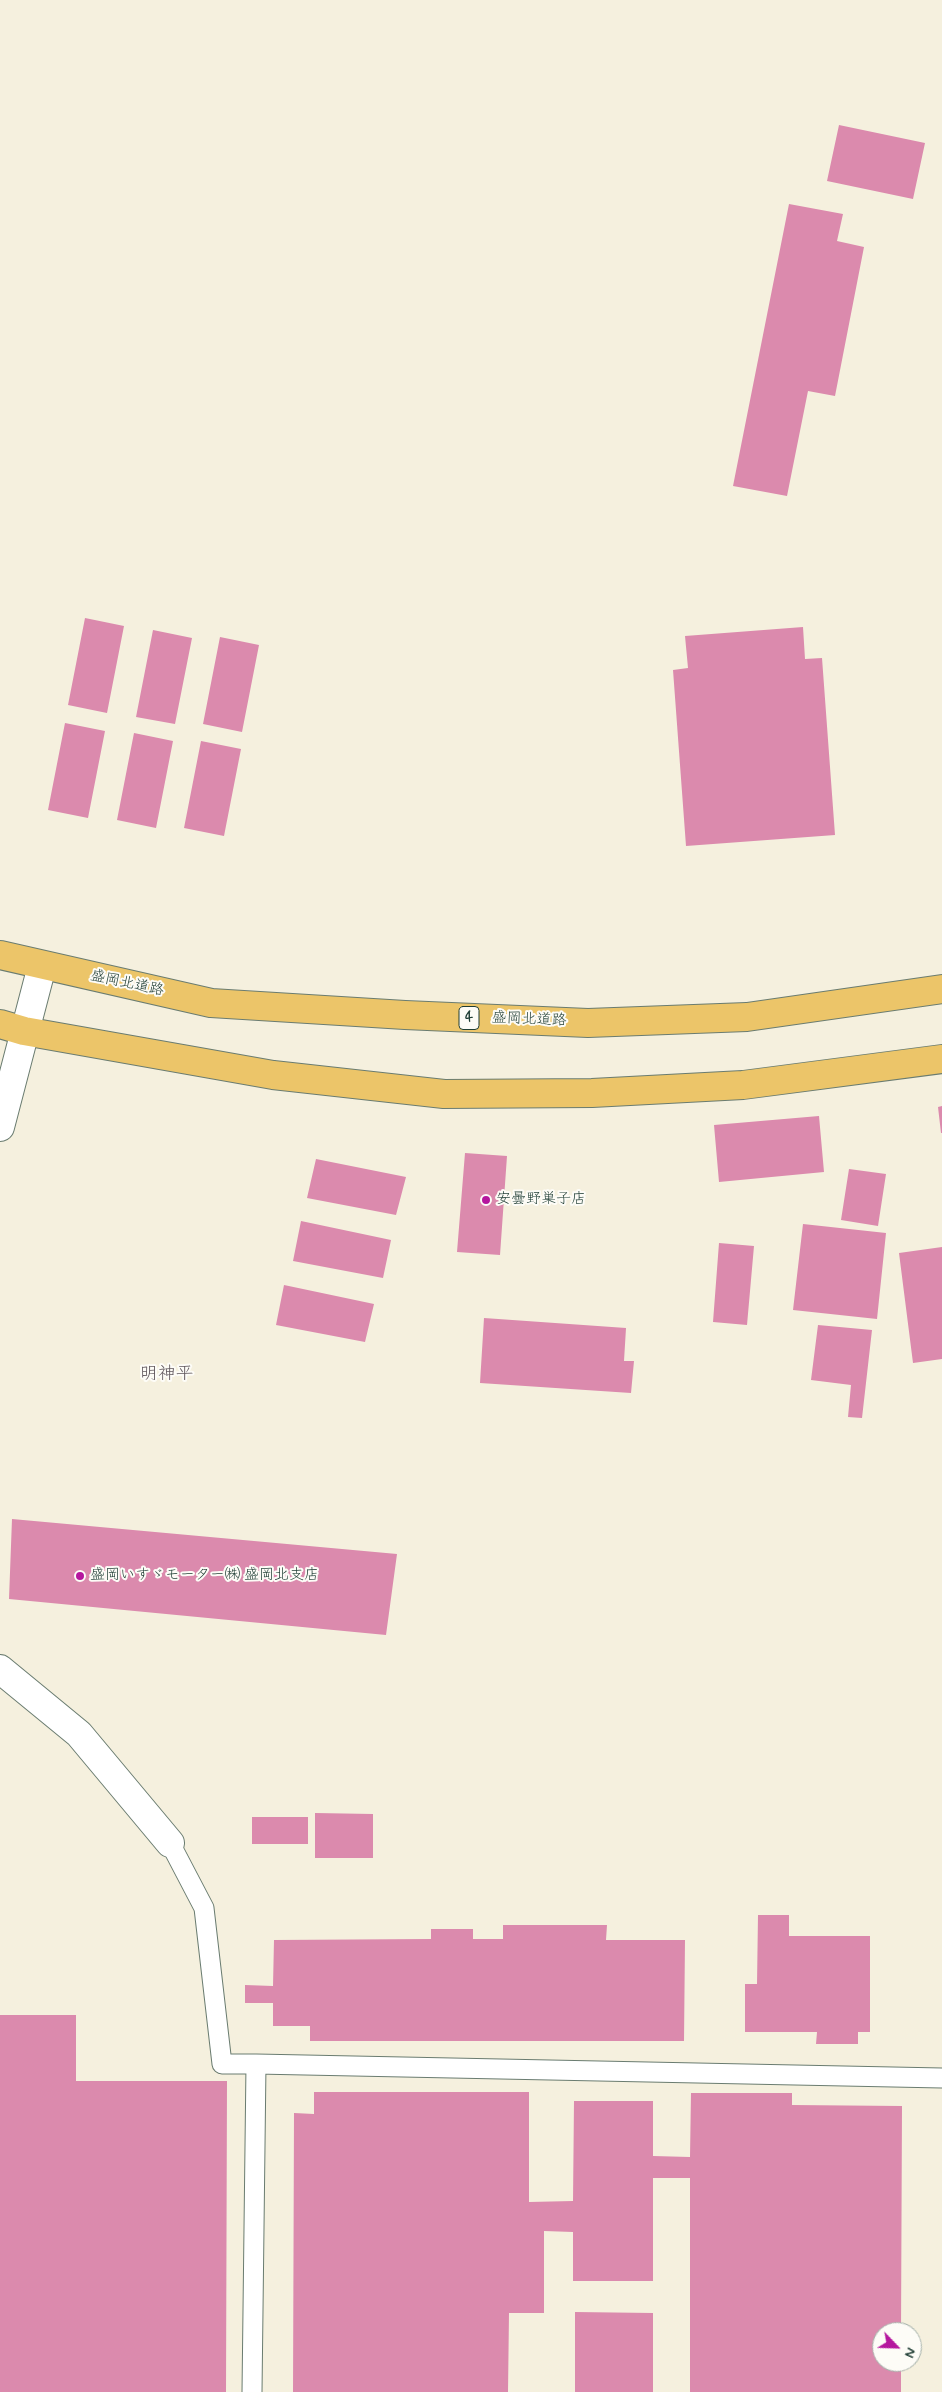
<!DOCTYPE html>
<meta charset="utf-8">
<style>
body{margin:0}
#map{position:relative;width:942px;height:2392px;overflow:hidden;background:#f5f0de;font-family:Mynerve,sans-serif}
canvas{display:block}
.north{position:absolute;left:872px;top:2322px;width:50px;height:50px;box-sizing:border-box;background:#fdfcf7;border:1px solid #a4b0a9;border-radius:50%;rotate:114deg;font-size:14px;font-weight:700;line-height:20px;text-align:center;color:#1f3d34}
.north::after{content:'';display:block;margin:auto;width:18px;height:22px;background:#b5179e;clip-path:polygon(50% 0,100% 100%,50% 72%,0 100%)}
</style>
<div id="map">
<canvas width="942" height="2392"></canvas>
<div class="north">N</div>
</div>
<script>
const ctx = document.querySelector('canvas').getContext('2d');
ctx.lineJoin = 'round';
function fillPath(path, color) {
  ctx.fillStyle = color;
  ctx.fill(path, 'evenodd');
}
function stroke(path, color, width, dash) {
  ctx.strokeStyle = color;
  ctx.lineWidth = width;
  ctx.lineCap = dash ? 'butt' : 'round';
  ctx.setLineDash(dash || []);
  ctx.stroke(path);
}
function write(font, color, halo, rows, align = 'center') {
  ctx.font = font + ' Mynerve,"Klee One",sans-serif';
  ctx.lineWidth = 4;
  ctx.setLineDash([]);
  ctx.textBaseline = 'middle';
  ctx.strokeStyle = halo;
  ctx.fillStyle = color;
  for (const [text, x, y, turn = 0] of rows) {
    ctx.save();
    ctx.translate(x, y);
    ctx.rotate((+turn || 0) * Math.PI / 180);
    ctx.textAlign = isNaN(turn) ? turn : align;
    if (halo) ctx.strokeText(text, 0, 0);
    ctx.fillText(text, 0, 0);
    ctx.restore();
  }
}
fillPath(new Path2D(`
 M839,125l86,18 -12,56 -86,-18z
 M789,204l54,10 -6,27 27,6 -29,149 -27,-5 -21,105 -54,-10z
 M85,618l39,8 -17,87 -39,-8z
 M803,627l2,32 17,-1 13,177 -149,11 -13,-176 15,-2 -3,-32z
 M153,630l39,8 -17,86 -39,-7z
 M220,637l39,8 -17,87 -39,-8z
 M65,723l40,8 -17,87 -40,-8z
 M134,733l39,8 -17,87 -39,-8z
 M201,741l40,8 -17,87 -40,-8z
 M942,1106v27h-1l-3,-26z
 M819,1116l5,56 -105,10 -5,-57z
 M465,1153l42,3 -7,99 -43,-3z
 M316,1159l90,18 -10,38 -89,-17z
 M849,1169l37,5 -8,52 -37,-6z
 M301,1221l90,19 -8,38 -90,-17z
 M803,1224l83,9 -9,86 -84,-9z
 M719,1243l35,3 -7,79 -34,-3z
 M942,1247v112l-29,4 -14,-110z
 M284,1285l90,19 -9,38 -89,-17z
 M484,1318l142,10 -2,33h10l-3,32 -151,-10z
 M818,1325l54,5 -10,88 -14,-1 3,-32 -40,-5z
 M12,1519l385,35 -11,81 -377,-36z
 M315,1813l58,1v44h-58z
 M252,1817h56v27h-56z
 M758,1915h31v21h81v96h-12v12h-42l1,-12h-72v-48h12z
 M503,1925h104l-1,15h79l-1,101h-374v-15h-37v-23h-28v-18l28,1 1,-46 157,-1v-10h42v10h30z
 M0,2015h76v66h151l-1,311h-226z
 M314,2092h215v110l44,-1 1,-100h79v55l37,1 1,-64h101v12l110,1 -1,226h-19v30h19v30h-211v-214h-37v103h-80v-49l-29,-1v82h-35l-1,79h-215l1,-279 20,1z
 M575,2312l78,1v79h-78z`), '#db8aad');
const lane = new Path2D(`
 M170,1843l34,65 18,156h34
 M252,2392l4,-328 686,14`);
const street = new Path2D(`
 M0,1127l42,-161
 M0,1669l79,65 91,109`);
const highway = new Path2D(`
 M0,955l211,48 194,12 183,8 159,-6 195,-28
 M0,1024l24,7 249,44 171,19 148,-1 151,-8 199,-26`);
stroke(lane, '#6a7c70', 21);
stroke(street, '#6a7c70', 30);
stroke(highway, '#6a7c70', 30);
stroke(lane, '#fff', 19);
stroke(street, '#fff', 28);
stroke(highway, '#ecc569', 28);
for (const [x, y, r, color] of [
 [486,1200,5,"#b5179e"],
 [80,1576,5,"#b5179e"]
]) {
  const dot = new Path2D();
  dot.arc(x, y, r, 0, 2 * Math.PI);
  ctx.fillStyle = color;
  ctx.fill(dot);
  stroke(dot, '#fdfcf7', 2);
}
for (const [x, y, w] of [
 [469,1018,20]
]) {
  const box = new Path2D();
  box.roundRect(x - w / 2, y - 11.5, w, 23, 4);
  ctx.fillStyle = '#fdfcf7';
  ctx.fill(box);
  stroke(box, '#1f3d34', 1);
}
write('bold 14px', '#1f3d34', null, [
 ["4",469,1018]
]);
write('15px', '#1f3d34', '#fdfcf7', [
 ["盛岡北道路",127,984,12],
 ["盛岡北道路",529,1020,2]
]);
write('15px', '#1f3d34', '#fdfcf7', [
 ["安曇野巣子店",496,1200],
 ["盛岡いすゞモーター㈱ 盛岡北支店",90,1576]
], 'left');
write('18px', '#61585e', '#fdfcf7', [
 ["明神平",167,1375]
]);
</script>
